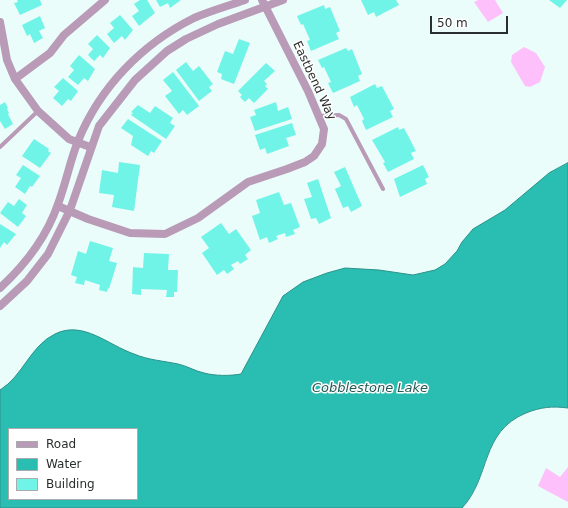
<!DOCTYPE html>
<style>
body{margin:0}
#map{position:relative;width:568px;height:508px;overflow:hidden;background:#ebfdfa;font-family:"DejaVu Sans",sans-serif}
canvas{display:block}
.legend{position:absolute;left:8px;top:428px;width:130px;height:72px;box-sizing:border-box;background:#fff;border:1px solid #a9acab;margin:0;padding:5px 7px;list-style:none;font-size:12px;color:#292f2e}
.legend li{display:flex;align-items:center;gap:8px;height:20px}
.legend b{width:20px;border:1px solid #a9acab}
.scale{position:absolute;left:430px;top:16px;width:78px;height:18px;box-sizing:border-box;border:2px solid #292f2e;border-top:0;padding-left:5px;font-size:12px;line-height:14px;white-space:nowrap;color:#292f2e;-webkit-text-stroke:3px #fff;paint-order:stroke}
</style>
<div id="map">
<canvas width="568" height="508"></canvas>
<ul class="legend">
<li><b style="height:5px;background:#b99bb7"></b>Road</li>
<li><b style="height:11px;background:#2abdb1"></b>Water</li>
<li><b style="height:11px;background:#70f4e7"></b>Building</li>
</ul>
<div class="scale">50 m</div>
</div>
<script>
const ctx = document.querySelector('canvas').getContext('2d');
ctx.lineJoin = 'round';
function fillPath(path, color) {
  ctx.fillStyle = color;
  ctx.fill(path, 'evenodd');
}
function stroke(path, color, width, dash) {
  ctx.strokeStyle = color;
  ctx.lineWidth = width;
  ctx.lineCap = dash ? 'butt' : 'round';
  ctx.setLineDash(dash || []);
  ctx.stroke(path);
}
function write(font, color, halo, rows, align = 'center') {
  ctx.font = font + ' "DejaVu Sans",sans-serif';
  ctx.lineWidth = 3;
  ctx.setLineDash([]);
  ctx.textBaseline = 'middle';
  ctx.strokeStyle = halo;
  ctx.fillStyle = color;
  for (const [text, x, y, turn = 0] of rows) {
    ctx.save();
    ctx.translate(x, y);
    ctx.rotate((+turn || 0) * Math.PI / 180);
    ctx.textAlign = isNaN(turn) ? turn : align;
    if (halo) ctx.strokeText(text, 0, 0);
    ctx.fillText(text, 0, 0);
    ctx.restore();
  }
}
fillPath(new Path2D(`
 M478,0h17l8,13 -15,9 -14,-20z
 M524,47l12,6 9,14 -5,15 -10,5 -5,-1 -14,-24 1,-7z
 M568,467v35l-30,-16 8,-18 14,9z`), '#fec0fb');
const water = new Path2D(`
 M568,163v245c-16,-2 -27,-1 -42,5 -46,19 -35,64 -64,95h-462v-118c23,-14 30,-44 55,-56 28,-14 53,11 79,20 14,6 30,7 44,10 9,2 17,7 26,9 11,3 26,3 37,1l42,-78 20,-14 24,-9 18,-5 34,2 34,5 22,-5 10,-6 12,-13 5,-9 11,-13 32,-19 44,-37zM9,429h128v70h-128z`);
fillPath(water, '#2abdb1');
stroke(water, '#2a928a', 1);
fillPath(new Path2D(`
 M17,0h23l2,5 -22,10 -6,-12 4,-1z
 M140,0h7l8,13 -16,13 -7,-10 7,-5 -5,-7z
 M156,0h25l-11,8 -2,-5 -8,4z
 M361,0h35l3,5 -23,12 -2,-5 -6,3z
 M549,0h18l-7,8z
 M324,5l1,4 5,-2 10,24 -4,2 3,6 -28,12 -4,-10 3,-1 -7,-16 -2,1 -4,-9z
 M120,15l13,15 -8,10 -3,-4 -8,7 -7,-9 7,-6 -4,-5z
 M40,16l5,12 -6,3 4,7 -9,5 -4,-9 -3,2 -5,-11z
 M97,35l13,13 -7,10 -3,-3 -6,6 -6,-6 5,-6 -5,-5z
 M239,39l11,4 -16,41 -13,-5 1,-5 -5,-2 8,-21 8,3z
 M346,48l2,3 4,-2 10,25 -4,2 2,5 -27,12 -5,-10 3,-1 -7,-15 -2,1 -4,-8z
 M79,55l16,14 -7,12 -4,-3 -6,7 -10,-8 6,-7 -4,-4z
 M186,62l7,9 6,-5 14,18 -4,3 3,4 -13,10 -23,-31z
 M266,63l9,8 -11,10 3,3 -2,2 3,3 -14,14 -5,-5 -4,4 -5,-5 2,-2 -4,-4z
 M173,72l26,34 -12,9 -4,-5 -4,4 -14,-18 7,-5 -9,-11z
 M63,78l15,13 -7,10 -3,-2 -6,7 -9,-8 6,-7 -5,-4z
 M375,84l2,4 5,-2 12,23 -4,2 3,6 -27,13 -4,-9 2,-2 -7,-14 -3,2 -4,-10z
 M5,102l3,6 -1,1 2,4 -1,1 5,10 -8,5 -5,-8v-16z
 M276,102l2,9 10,-4 4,12 -37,12 -5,-14 6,-2 -2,-5z
 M138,105l12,8 5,-7 18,12 -3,5 5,3 -9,13 -35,-24 2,-2 -2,-1z
 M128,119l34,22 -8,12 -3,-2 -3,5 -17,-11 2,-9 -12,-8z
 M292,123l4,12 -10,3 3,8 -22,8 -2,-6 -5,2 -5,-15z
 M398,127l1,3 5,-2 12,23 -5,2 3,6 -26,13 -5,-9 2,-1 -13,-22z
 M34,139l15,10 -1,2 3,2 -11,15 -18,-12z
 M119,162l21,3 -6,46 -22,-4 2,-12 -15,-2 3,-23 16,3z
 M23,165l17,11 -8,11 -2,-1 -5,8 -10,-7 6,-9 -5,-3z
 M423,165l6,12 -4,2 2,5 -27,13 -6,-18z
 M345,167l17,39 -11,6 -3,-6 -5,2 -8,-19 6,-3 -7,-14z
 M318,179l13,39 -12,6 -3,-6 -5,1 -7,-20 8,-2 -5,-14z
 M279,192l5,13 7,-2 9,24 -7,3 2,4 -9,3 -1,-4 -9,3 2,3 -9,4 -2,-6 -7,3 -8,-24 8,-3 -4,-13z
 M19,199l8,6 -5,8 4,3 -8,11 -18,-14 8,-11 6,4z
 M221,223l8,11 7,-5 15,21 -6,5 3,4 -8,5 -2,-3 -7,4 3,4 -7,5 -3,-4 -7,5 -15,-22 7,-5 -8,-11z
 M0,224l16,10 -9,11 -3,-3 -4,6z
 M90,241l23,7 -4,13 8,2 -8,26 -1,-1 -1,4 -8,-2 1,-5 -15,-5 -1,5 -9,-2 2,-6 -6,-2 7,-24 8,3z
 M144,253l25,1 -1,16h10l-1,22h-3v5h-8l1,-7 -26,-1v6l-9,-1 1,-27 10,1z`), '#70f4e7');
stroke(new Path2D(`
 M319,116l20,-1 7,4 37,70
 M0,147l38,-36`), '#b99bb7', 4);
stroke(new Path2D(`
 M0,22l7,38 8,19 23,32 31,28 21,8
 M15,79l35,-26 14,-18 41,-35
 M58,206l30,13 42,14 35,1 33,-16 50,-36 39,-13 18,-7 9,-6 8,-12 2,-15 -16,-38 -46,-91
 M0,288c25,-23 47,-52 58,-84 8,-21 12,-43 20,-63 22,-54 64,-97 116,-123 16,-7 34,-12 51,-18
 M0,306l27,-25 21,-27 22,-44 29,-84 36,-46 32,-29 19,-12 32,-15 65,-24`), '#b99bb7', 8);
write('12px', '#292f2e', '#fff', [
 ["Eastbend Way",314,81,65]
]);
write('italic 13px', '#235b56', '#fff', [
 ["Cobblestone Lake",370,389]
]);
</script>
